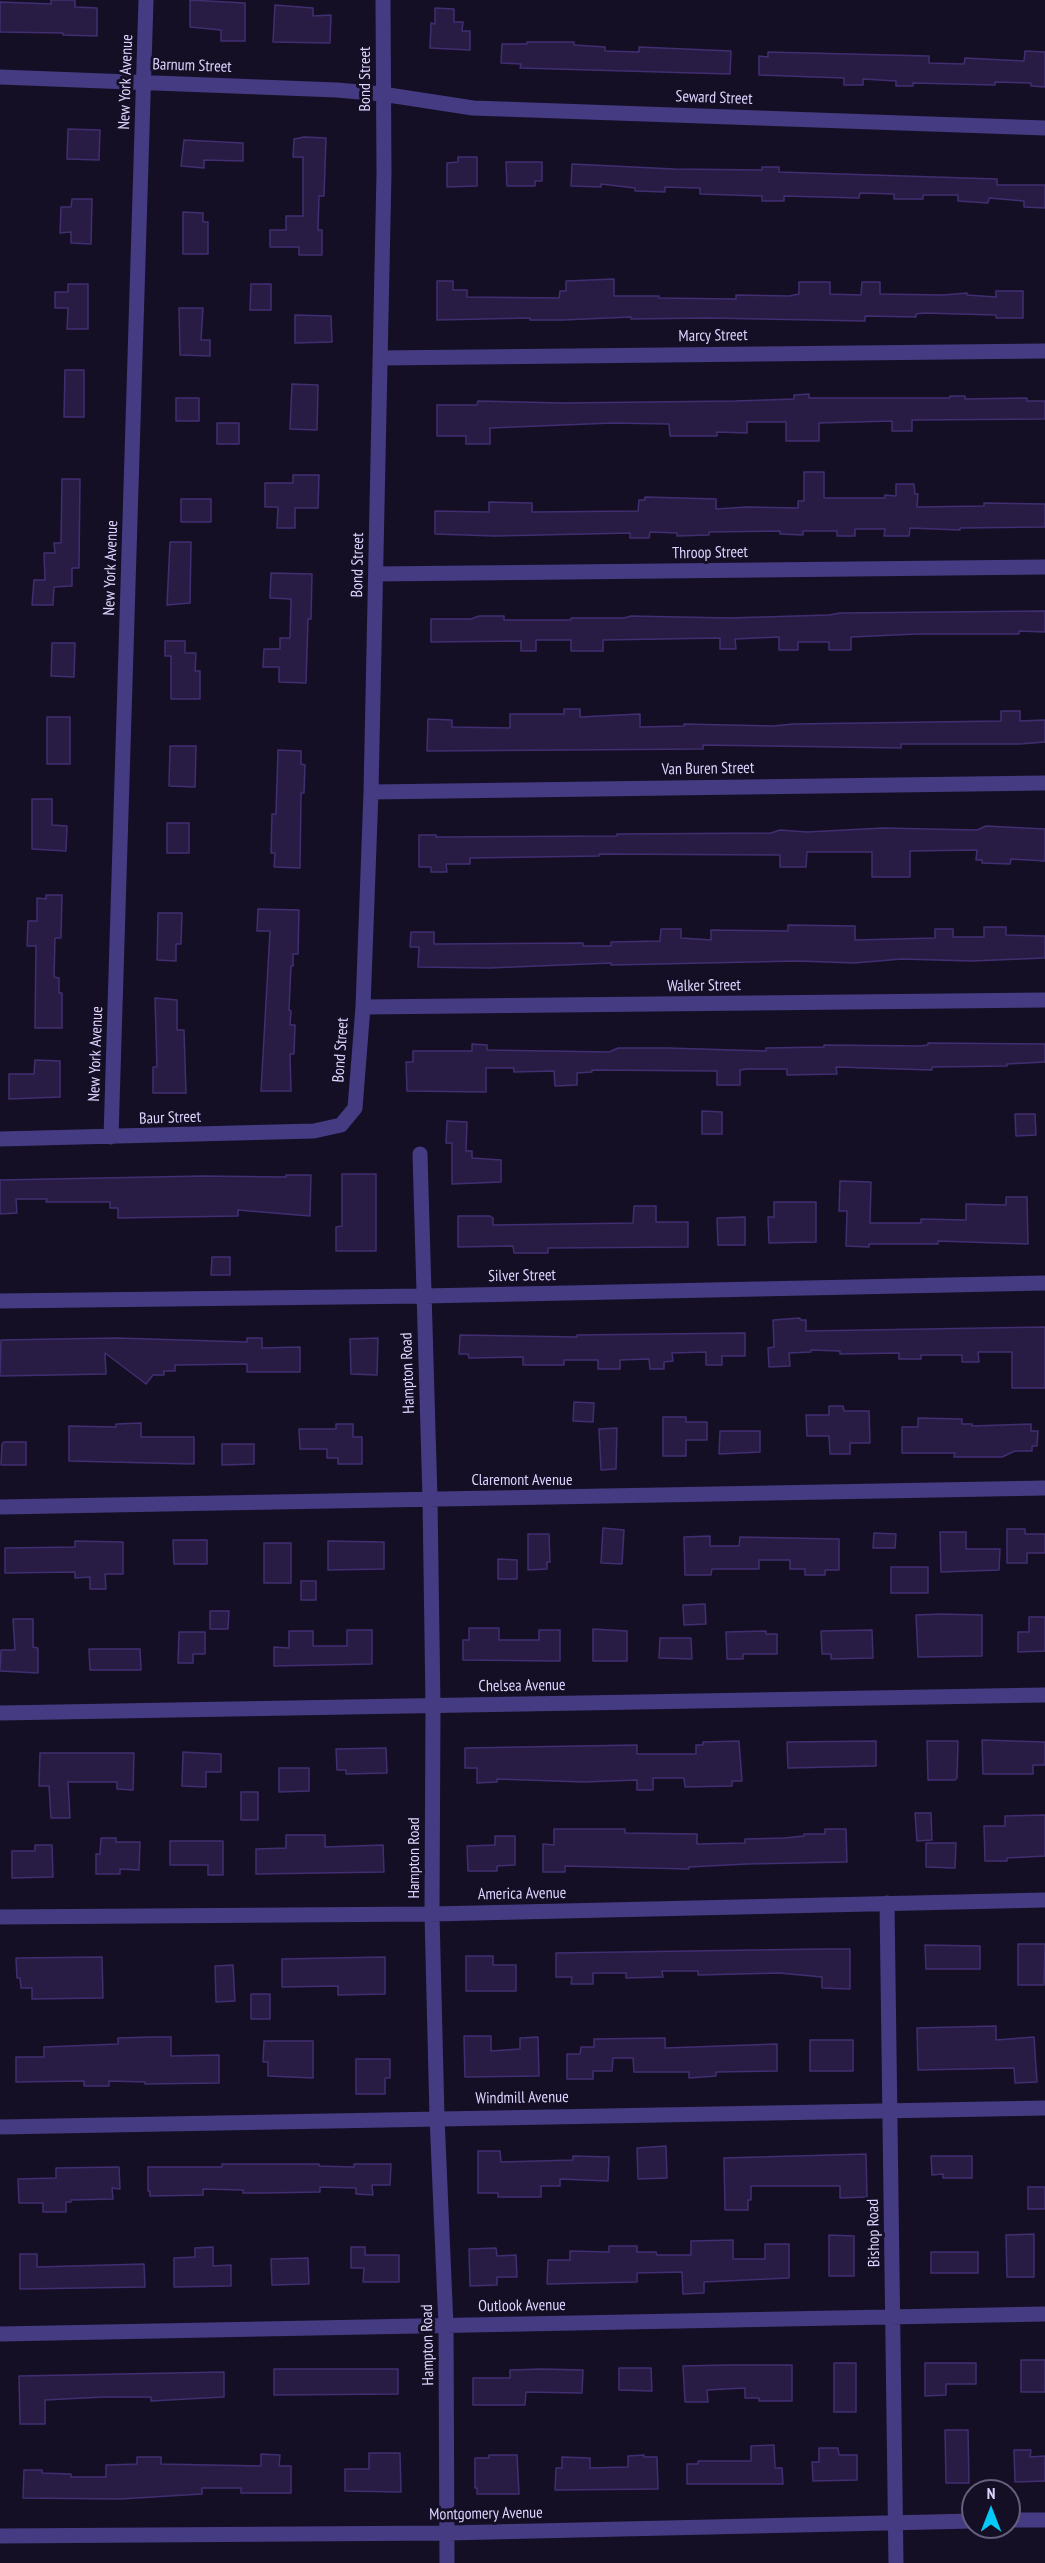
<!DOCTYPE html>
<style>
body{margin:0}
#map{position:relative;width:1045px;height:2563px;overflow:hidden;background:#150f25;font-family:"PT Sans Narrow",sans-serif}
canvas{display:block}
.north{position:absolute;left:961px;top:2479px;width:60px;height:60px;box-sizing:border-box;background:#150f25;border:2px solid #655e7c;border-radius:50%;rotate:0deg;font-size:16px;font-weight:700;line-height:24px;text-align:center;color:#dcd4fe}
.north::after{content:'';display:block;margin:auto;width:21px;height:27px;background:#06c9f8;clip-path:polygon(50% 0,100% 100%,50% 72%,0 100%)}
</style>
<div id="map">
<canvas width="1045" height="2563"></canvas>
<div class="north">N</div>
</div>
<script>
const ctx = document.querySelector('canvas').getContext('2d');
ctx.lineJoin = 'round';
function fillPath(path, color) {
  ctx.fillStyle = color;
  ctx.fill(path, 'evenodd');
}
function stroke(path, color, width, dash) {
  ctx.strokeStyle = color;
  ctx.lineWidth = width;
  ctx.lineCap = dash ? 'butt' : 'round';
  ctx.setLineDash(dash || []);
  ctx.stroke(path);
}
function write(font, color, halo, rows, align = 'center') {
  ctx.font = font + ' "PT Sans Narrow",sans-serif';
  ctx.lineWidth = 6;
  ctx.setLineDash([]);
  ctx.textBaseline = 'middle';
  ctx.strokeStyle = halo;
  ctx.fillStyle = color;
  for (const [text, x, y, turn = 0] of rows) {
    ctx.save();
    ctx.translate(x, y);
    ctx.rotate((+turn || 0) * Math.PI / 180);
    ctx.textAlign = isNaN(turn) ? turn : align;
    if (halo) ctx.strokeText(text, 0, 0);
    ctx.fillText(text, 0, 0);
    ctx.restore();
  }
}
const building = new Path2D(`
 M51,0h24v7l22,1v28l-34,-1v-2l-63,-1v-30l51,2z
 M190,0l55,3v38h-24v-11l-31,-3z
 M275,5l38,3v8l18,-1 -1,28 -57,-1z
 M435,8l19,1v13h9l-1,9h8v19l-40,-2 1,-25 4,1z
 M527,42h47v3l31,2v4l34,1v-5l92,4 -1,23 -210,-6 1,-4 -20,-1 1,-19h25z
 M1025,51l20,1v35l-14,-1v-3l-36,-1v3l-82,-2v3h-17v-5l-33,-2v6h-19v-7l-85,-3v-19l9,1v-5l161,4v7l35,1 1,-6 59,3z
 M68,129l32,1 -1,30 -32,-1z
 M304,137l22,1 -2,58h-5l-1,34h4v25h-23v-8h-29v-17h16v-14h17v-59h-10l1,-18z
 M184,140l59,3v18l-39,-1v8l-23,-2z
 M458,157h19v29l-30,1v-24l11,-1z
 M506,162h36v19h-7v5h-28z
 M572,164l102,5 88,1v-3h17v5l218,7v6h48v23l-21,-1v-6l-35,-3 -1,5 -30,-2v-6h-35v4h-29v-5l-34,-1 -1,5 -75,-2v5h-22v-5l-62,-2v-6l-35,-1v5l-30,-1v-3l-34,-4v3l-30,-1z
 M72,199h20l-1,45 -20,-1v-11l-11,1 1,-26h10z
 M183,212l20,1v9h5v32h-25z
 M614,279v17h45v2l77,1v-4l53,1 10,-2v-12h31v12l31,1 1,-13h18v12l63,1 24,-2v2l29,2v-6h27v27h-27v-3l-72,-2 -8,1v3l-51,-1v5l-156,-3 -78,1v-2l-68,3h-33v-2l-93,2v-39h16v9h14v7l92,1 1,-7h6v-10z
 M68,284h20v45h-21l1,-21h-13v-16h13z
 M251,284h20v26h-21z
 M179,308h24l-2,32h9v16l-30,-1z
 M295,315l36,1 1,26 -37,1z
 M65,370h19v47h-20z
 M292,384l26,1 -1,45 -27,-1z
 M809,394v4h141v-2h15v3l62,-1v3h18v18l-133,1v11h-20v-10l-73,2v18h-33v-19h-39v11l-30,-1v4h-47l-1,-12 -57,-1 -122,5v16h-24v-8h-29v-31h40l1,-4 84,2 173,-2 59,-2v-4z
 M176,398h23v23h-23z
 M217,423h22v21h-22z
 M804,472h20v26h61v-3l11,1v-12h18l1,10h3l-1,13 67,-1v-3l61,1v23l-85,1v2l-50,-2 -1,8h-25l1,-7h-30v7h-18v-5h-34v4l-23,-1v-3l-71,1v3l-32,1v-3l-27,-1 -1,6h-19v-5l-135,3 -60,-2v-23l54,1v-10l43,1v9l106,-1 1,-11h6v-3l71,2v10l31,-2 51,1v-7h6z
 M293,475h26l-1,33h-23v20h-18l1,-21h-13v-24h28z
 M62,479h18l-1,89h-7v18l-18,1 -1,18h-21l2,-25h11l-1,-27h11l-1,-10h7z
 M181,499h30v23h-30z
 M170,542h21l-1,61 -23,2z
 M271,573l41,1 -1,45h-3l-2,64 -27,-1v-15h-16l1,-18h16v-11h10l1,-39 -21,-1z
 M1045,611v21l-26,-1v3h-102l-66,3v13h-22v-8h-31v8h-19v-13l-44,2 1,10h-16v-11l-117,2v11h-32v-11h-35v11h-15v-10l-90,1v-23h40l8,-3h25v4h67v-2h53l7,-2 98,2 100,-3 11,-2z
 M165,641h20v12h11l-1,18h5v28h-29v-43h-6z
 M52,643h23l-1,34 -23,-1z
 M564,709h16v8l60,-3v13l44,-1v-2l89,2 20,-2 208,-3v-10h19v10l25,-1v22l-25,2h-119v4l-198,-3v4l-276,2 1,-32 24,1v7l58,1v-14h54z
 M47,717h23v47h-23z
 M170,746h26l-1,41 -26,-1z
 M278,750l23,1v13l4,1 -1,28h-3l-1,75 -26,-1 1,-14h-4l1,-39h4z
 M32,799h20v26l15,1 -1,25 -34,-2z
 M167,823h22v30h-22z
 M986,826l59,3v32l-34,-2 -1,5 -28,-1v-3h-6l1,-10 -67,1v26h-38v-25h-65l-1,15h-26v-12l-181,-1v2l-129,2v6h-24l1,8h-16v-5h-12v-32h17v2l181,-1v-2l154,-1 9,-3 27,2 76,-4 94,2z
 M46,895h16l-1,43h-6l-1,39 5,1v15h3v35h-27l1,-82h-9l1,-25h9v-23l9,1z
 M258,909l41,1 -1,44h-5v12h-2l-2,44 2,1 -1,14h5l-1,29h-4l1,37h-30l9,-160h-13z
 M158,913h24l-1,31h-5v17l-19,-1z
 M788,925l67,1v14l80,-2v-9h18v8h31v-10h22v8l39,1v22l-73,3 -70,-2 -48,4 -56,-2 -187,4v-2l-122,5 -71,-1 1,-20h-9l1,-15h23v12l149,-1v3h28v-4l49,-1 1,-12h20v9l30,2v-10l77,1z
 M155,998l22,2v30h7l2,63h-33v-26h4z
 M928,1043l117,1v18l-38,2v2l-75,1v3l-96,-3 1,7 -50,1v-6h-40l-7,1v15h-23v-14l-125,-1v2l-15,1v12l-22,1 -1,-15 -40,1v-4h-28v24l-79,-1 -1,-29h7v-11h59v-7l15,1v5l122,2 9,-4h50l98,3v-3l58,-1v-2l96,1 8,-1z
 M35,1060l25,1v36l-51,2v-25h25z
 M702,1111l20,1v22h-20z
 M1015,1114h20l1,21 -20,1z
 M447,1121l20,1 -1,29h6v7l29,2v22l-49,2v-41h-6z
 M342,1174h34v77h-40v-24l6,-1z
 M286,1175h25l-1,41 -72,-6v6l-120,2v-10h-8v-6h-64l1,-3h-31l1,14 -17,1v-34l203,-4 83,1z
 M840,1181l31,1 -1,41h51v-4l45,1v-16l40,1v-8h21l1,47 -90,-3v3h-69v3l-23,-1 1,-35h-8z
 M774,1202h42v40l-47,1 -1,-26h6z
 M634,1206h22v16h32v25l-140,1v5h-34l-1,-7 -55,1v-31h32l3,2v7l140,-2z
 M745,1217v28h-27l-1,-27z
 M212,1257h18v18h-19z
 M800,1318v2h6v11l239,-4v61h-33v-36h-34l1,10h-17v-7h-41v4h-22v-6l-59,1v-3l-29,-1v2l-22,1 1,13 -21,1 -1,-19 6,-1 -1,-27z
 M745,1333v23h-23v9h-16v-13l-34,1 1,8 -9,1v7h-14l-1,-10 -29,1v9h-22v-9h-34v5h-41v-8l-54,1 -1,-4h-9l1,-19 117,2v-2z
 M117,1338l130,4v-4h15v10l38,-1v25h-53v-8l-72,1v6h-11v4h-11l-7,9 -41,-31 1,21 -106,2 1,-36z
 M378,1338l-1,37 -26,-1 -1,-35z
 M574,1402l20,1 -1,19 -20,-1z
 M829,1406h14l1,5h25l1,32h-20v11h-20l-1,-18h-22l-1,-21h23z
 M663,1417h23v5h21v18h-21v16h-23z
 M918,1418l44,1v5h10v2l59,-2v7h7l-1,15h-5v5h-17l-13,6h-48l1,-4h-53v-26h16z
 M141,1423v14h53v27l-125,-3v-35l47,1v-3z
 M336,1424h17v13h9v27h-24v-6h-11v-9h-27l-1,-20h37z
 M617,1428l-1,41 -15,1 -2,-41z
 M720,1431h40v21l-41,2z
 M4,1442h22v23h-25l1,-21z
 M222,1444h32v20l-32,1z
 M603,1528l21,2 -2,34 -21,-1z
 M1007,1529h18v5h20v19h-18v10h-20z
 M940,1532h26v17h34l-1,21 -58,2z
 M874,1533l22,1 -1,14h-22z
 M528,1534h21l1,28h-3v7l-19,1z
 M710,1536v10h29l1,-9 99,2v31h-14v5h-20v-6h-15v-9h-31v9h-47l-1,6h-26l-1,-38z
 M173,1540h34v24h-33z
 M75,1541l48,1v32h-18l1,15h-16v-12l-15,1v-6l-70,1v-25l70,-1z
 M328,1541l56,1v27l-56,1z
 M264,1543h27v40h-27z
 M498,1559l19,1v19h-19z
 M891,1567h37v26h-37z
 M301,1581h15v19h-15z
 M705,1604l1,20 -22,1 -1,-20z
 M210,1611h19l-1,18h-18z
 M941,1614l41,1v41l-64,1 -2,-42z
 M1029,1617h16v34l-27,1v-20h11z
 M13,1619h20v28l5,1v25l-38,-2 1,-21h14z
 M469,1628h30v12h40v-10h21v31l-97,-1v-20h6z
 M593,1629l34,2v30h-34z
 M347,1630h25v34l-98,2v-19l15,1v-17h24v15h34z
 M872,1630l1,28 -42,1v-5h-9l-1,-23z
 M766,1631v3h11v20h-34v5h-16l-1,-27z
 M179,1632h26v22h-12v9h-15z
 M660,1638h31l1,21 -33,-1z
 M89,1649h51l1,21h-51z
 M982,1740l63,2v23h-12v9h-50z
 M739,1741l3,40h-10v5l-47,1 -1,-9h-31v12h-16v-10l-53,2 -87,-3v3l-20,1v-15h-12v-20l172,-3v9h59v-9h7v-3z
 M876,1741v25l-88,2 -1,-26z
 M927,1741h31l-1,37 -2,2h-27z
 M386,1748l1,25 -41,1v-4h-9l-1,-21z
 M183,1752l38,2v18h-15v15l-24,-1z
 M40,1753h94l-1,37 -16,-1v-7h-49l2,36h-19l-2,-32h-10z
 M279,1768h30v23l-30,1z
 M241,1792h17v28h-17z
 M915,1813h16l1,27 -15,1z
 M1045,1815v41l-38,2v3h-22l-1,-35h21v-10z
 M554,1829h71v4l72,1v10l48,-1v-4l40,-1 19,-2v-2h21v-5h21l1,33 -100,2 -58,3v2l-124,-3v6h-22v-28l11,1z
 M286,1835h39v12l58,-2 1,27 -128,2v-25l30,-1z
 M495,1836h20v29l-18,1v5h-29l-1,-25 28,-1z
 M101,1838h15v4h24l-1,28 -19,-1v5h-24v-20h4z
 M170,1841h53v34h-15v-10h-38z
 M926,1843h30l-1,25 -29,-1z
 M35,1845h17l1,32 -41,1v-27h23z
 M1018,1944h27l-1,41h-26z
 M925,1945l55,1v23h-54z
 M822,1949h28v40l-28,-1v-11l-43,-4 -81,2v-4h-36l1,6 -37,1v-5h-33v11h-22l1,-7h-16v-24z
 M466,1956h27v9h23v26h-50z
 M102,1957l1,41 -71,1v-11h-11l-1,-10h-3l-1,-20z
 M385,1957v37l-47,1v-9l-56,1v-28z
 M233,1965l2,36 -19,1 -1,-36z
 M251,1994h19v25h-19z
 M996,2026v14l38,-3 3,45 -22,1 -1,-15 -96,2 -1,-42z
 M464,2036h27v15l29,-2v-11l18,-1 1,39 -74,1z
 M151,2037h20v19l48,-1v28l-74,1v-2l-36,-1v5h-25v-5l-68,1v-25h28v-10l74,-3v-6z
 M665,2038v10l112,-4v27l-61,1v4l-27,2v-6h-55l-1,-14h-20l-1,13h-19v8h-26v-25h13l1,-7h13v-8z
 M810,2040h43v31h-43z
 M264,2041h49v37l-45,-2v-14h-5z
 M356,2059h34v19h-5v16h-29z
 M666,2146l1,32 -29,1 -1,-31z
 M478,2151h22l1,11 72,-2v-4l36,1 -1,24 -48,-2v7h-19v11h-43v-4h-20z
 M866,2154l1,43 -27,1v-12h-89v14h-3v10h-23l-1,-52z
 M931,2156h41v22h-29v-4l-11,1z
 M222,2164h97v2l35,1v-3h37l-1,21h-18l1,10 -17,-1v-6l-36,-1v5l-57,1h-20v-3l-40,-1v6l-53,1v-5h-2v-24h74z
 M119,2167l1,22 -8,-1 1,11 -42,1v2h-5v10h-23v-9h-24l-1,-24 38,-1v-10z
 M1028,2187h17v22h-17z
 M1034,2234v43h-27l-1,-42z
 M829,2235l25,1v40h-25z
 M733,2240v19h32v-15h24v34l-85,4v11l-21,1 -1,-22 -45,1v9l-90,2 1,-24h22v-9l39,1v-6h28v6h19l1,3h34v-14z
 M213,2247v19l18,-1v21l-57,1v-29l21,-1v-9z
 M351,2247h14v8h34v27h-36l1,-14h-13z
 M496,2248l1,8 19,-1 1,22h-20v8l-27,1 -1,-37z
 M931,2252h47v21h-47z
 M20,2254h17v13l107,-3 1,23 -125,2z
 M308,2258l1,26 -37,1 -1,-26z
 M1021,2360h24v32h-24z
 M834,2363h22v49h-22z
 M925,2363h51v21h-30v11l-21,1z
 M727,2365h65v36h-33v-3h-14v-10l-38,2 1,12h-23l-2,-36z
 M619,2368h32l1,23 -33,-1z
 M274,2369h124v25l-124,1z
 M542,2369l41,1 -1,23 -56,-1 -1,13h-52v-27h37v-8z
 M224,2372v25l-73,4v-4h-47l-59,3v24h-25l-1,-48z
 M945,2430h23l1,53h-23z
 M774,2445l1,23h7l1,16h-96v-20h11v-3h53v-15z
 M819,2448h19l1,7h18v25l-44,1 -1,-19h7z
 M1014,2450h17l-1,7 15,-1v25l-30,1z
 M369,2453h31l1,39 -56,-1v-22h24z
 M261,2454l19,1 -1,11h12v27h-50v-5h-39v6l-82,5 -97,-1 1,-28h18v3l29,1v3h35v-12l31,-1v-7h24v7l100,2z
 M489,2455h28l2,39h-42v-6h-2v-30h14z
 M644,2455v2h13l1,32 -103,1 1,-22h6v-11l28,1v10l38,-1v-11z`);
fillPath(building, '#281c45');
stroke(building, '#412e71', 1.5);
stroke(new Path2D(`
 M0,77l337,13 45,4 91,14 572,20
 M380,358l665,-7
 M376,574l669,-7
 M371,792l674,-9
 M363,1007l682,-7
 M111,1137l35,-1137
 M0,1139l314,-8 27,-6 14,-17 8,-101 8,-215 13,-619 -1,-173
 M420,1154l10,345 3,207 -1,208 5,203 9,209 1,237
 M0,1301l424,-5 621,-13
 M0,1507l1045,-19
 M0,1713l1045,-18
 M887,1903l9,660
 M0,1917l432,-3 613,-14
 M0,2127l1045,-19
 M0,2334l1045,-20
 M1009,2520h36
 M0,2536l447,-3 526,-12`), '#453b82', 15);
write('16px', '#dcd4fe', '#150f25', [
 ["Barnum Street",192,66,2],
 ["Bond Street",365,79,-90],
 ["New York Avenue",126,82,-88],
 ["Seward Street",714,98,2],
 ["Marcy Street",713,336,-1],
 ["Throop Street",710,553,-1],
 ["Bond Street",358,565,-89],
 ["New York Avenue",111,568,-88],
 ["Van Buren Street",708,769,-1],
 ["Walker Street",704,986,-1],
 ["Bond Street",341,1050,-86],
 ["New York Avenue",96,1054,-88],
 ["Baur Street",170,1118,-2],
 ["Silver Street",522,1276,-1],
 ["Hampton Road",408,1373,-92],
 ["Claremont Avenue",522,1480],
 ["Chelsea Avenue",522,1686,-1],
 ["Hampton Road",414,1858,-90],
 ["America Avenue",522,1894,-1],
 ["Windmill Avenue",522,2098,-1],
 ["Bishop Road",874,2233,-91],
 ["Outlook Avenue",522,2306,-1],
 ["Hampton Road",428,2345,-91],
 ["Montgomery Avenue",486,2514,-1]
]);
</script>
